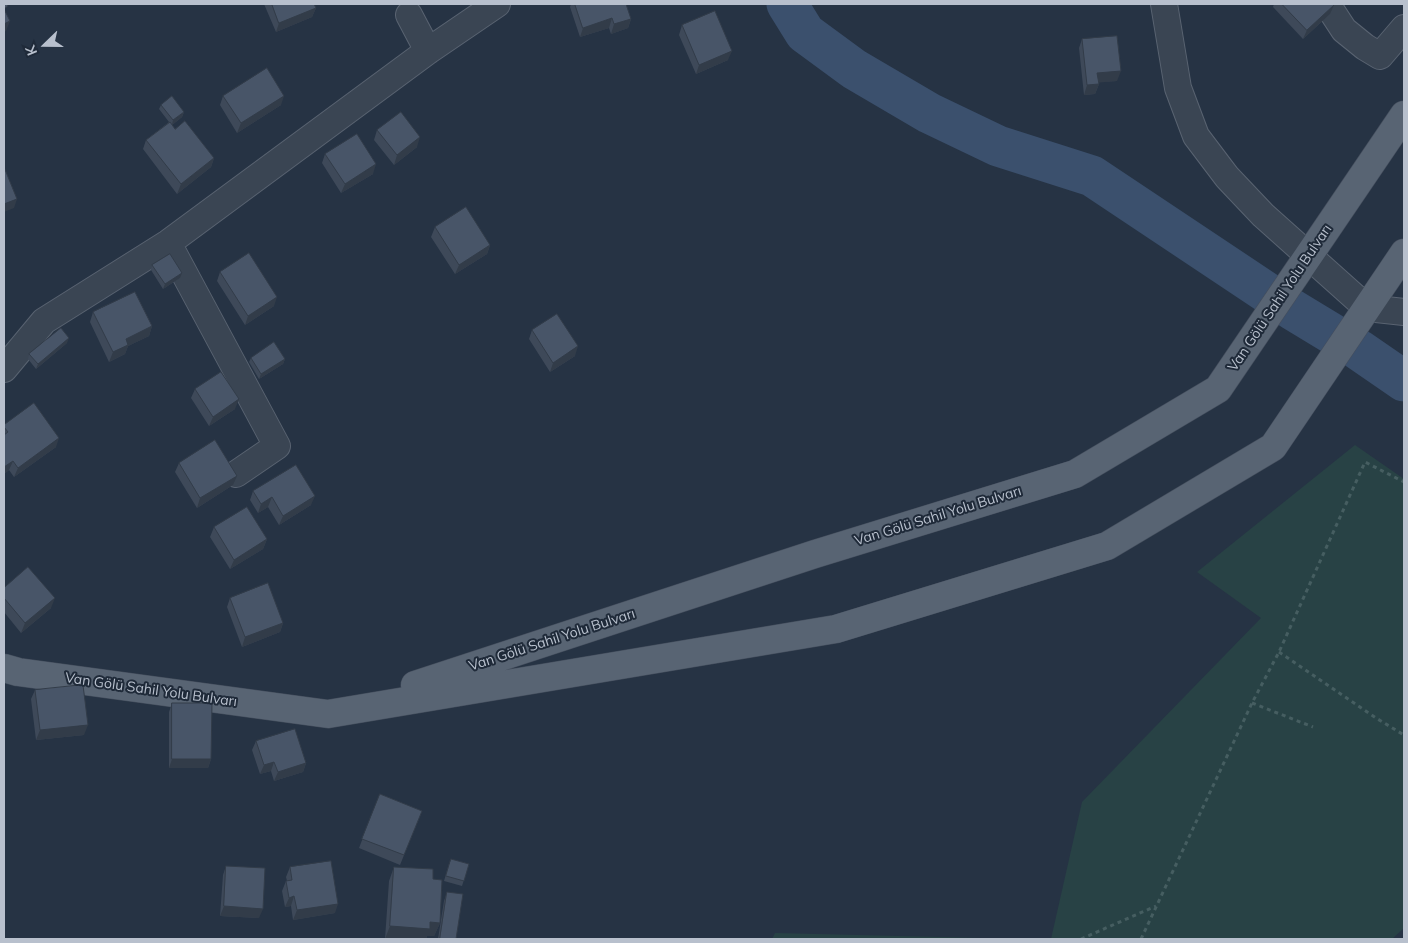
<!DOCTYPE html>
<meta charset="utf-8">
<style>
body{margin:0}
#map{position:relative;width:1408px;height:943px;overflow:hidden;background:#263344;font-family:Mulish,sans-serif}
canvas{display:block}
.frame{position:absolute;inset:0;border:5px solid #b8c0cd;pointer-events:none}
.north{position:absolute;left:20px;top:20px;width:50px;height:50px;-webkit-text-stroke:4px #1f2a39;paint-order:stroke;rotate:248deg;font-size:14px;font-weight:700;line-height:20px;text-align:center;color:#b8c0cd}
.north::after{content:'';display:block;margin:auto;width:18px;height:22px;background:#b8c0cd;clip-path:polygon(50% 0,100% 100%,50% 72%,0 100%)}
</style>
<div id="map">
<canvas width="1408" height="943"></canvas>
<div class="frame"></div>
<div class="north">K</div>
</div>
<script>
const ctx = document.querySelector('canvas').getContext('2d');
ctx.lineJoin = 'round';
function fillPath(path, color) {
  ctx.fillStyle = color;
  ctx.fill(path, 'evenodd');
}
function stroke(path, color, width, dash) {
  ctx.strokeStyle = color;
  ctx.lineWidth = width;
  ctx.lineCap = dash ? 'butt' : 'round';
  ctx.setLineDash(dash || []);
  ctx.stroke(path);
}
function write(font, color, halo, rows, align = 'center') {
  ctx.font = font + ' Mulish,sans-serif';
  ctx.lineWidth = 4;
  ctx.setLineDash([]);
  ctx.textBaseline = 'middle';
  ctx.strokeStyle = halo;
  ctx.fillStyle = color;
  for (const [text, x, y, turn = 0] of rows) {
    ctx.save();
    ctx.translate(x, y);
    ctx.rotate((+turn || 0) * Math.PI / 180);
    ctx.textAlign = isNaN(turn) ? turn : align;
    if (halo) ctx.strokeText(text, 0, 0);
    ctx.fillText(text, 0, 0);
    ctx.restore();
  }
}
fillPath(new Path2D(`
 M1355,445l49,34v449l-12,11h-341l31,-137 179,-184 -64,-46z
 M775,933l248,6h-251z`), '#284245');
stroke(new Path2D(`
 M787,4l18,29 49,36 75,44 69,33 94,30 201,134 66,40 45,31`), '#3b506d', 41);
const minor = new Path2D(`
 M1164,4l14,84 18,48 31,41 36,38 104,93 37,4
 M1327,4l17,26 21,17 15,9 24,-28
 M409,15l19,36
 M168,243l109,203 -41,28
 M4,369l40,-48 124,-78 260,-192 69,-47`);
const major = new Path2D(`
 M4,668l14,4 310,42 508,-85 271,-83 166,-99 131,-194
 M415,685l400,-131 260,-80 143,-85 186,-274`);
stroke(minor, '#596371', 28);
stroke(major, '#444e5d', 29);
stroke(new Path2D(`
 M1279,652l97,66 28,17
 M1252,703l61,24
 M1081,939l75,-33
 M1141,939l111,-236 27,-51 86,-190 39,20`), '#465e61', 3, [4, 4]);
stroke(minor, '#3a4553', 26);
stroke(major, '#586473', 28);
fillPath(new Path2D(`
 M264,4h50l2,4 -4,9 -36,15z
 M571,4h55l5,15 -3,9 -17,6 -2,-6 -29,9 -10,-30z
 M1274,4h59l-3,10 -27,25 -30,-32z
 M682,25l46,35 -32,14 -17,-39z
 M1082,39l35,42 -19,1 1,2 -4,10 -11,1 -5,-47z
 M223,96l58,9 -44,28 -17,-28z
 M161,105l23,7 -2,5 -10,8 3,4 39,29 -3,9 -34,27 -34,-45 3,-9 23,-18 -10,-13z
 M377,130l40,17 -23,18 -20,-25z
 M325,154l48,20 -32,19 -19,-30z
 M435,227l55,18 -3,9 -32,20 -24,-37z
 M152,265l28,13 -17,11 -12,-19z
 M220,272l54,34 -29,19 -28,-44z
 M93,312l59,14 -3,10 -21,10 -3,8 -16,8 -19,-40z
 M532,330l43,26 -25,16 -21,-33z
 M67,343l-31,26 -8,-10 1,-5z
 M251,358l34,1 -2,5 -24,15 -10,-17z
 M195,389l40,20 -26,17 -18,-28z
 M4,425l52,22 -42,30 -5,-7 -5,4z
 M179,463l54,22 -36,23 -22,-36z
 M253,491l58,14 -32,20 -11,-18 -10,6 -8,-13z
 M214,527l53,12 -4,10 -33,20 -20,-32z
 M4,588l47,20 -30,25 -17,-21z
 M230,598l53,25 -3,9 -38,15 -15,-40z
 M35,690l49,45 -48,5 -5,-41z
 M172,703l39,56 -3,9h-39v-56z
 M256,741l50,22 -3,9 -29,9 -3,-10 -11,3 -8,-24z
 M380,794l42,17 -22,54 -41,-17z
 M449,864h20l-7,22 -18,-5z
 M226,866l33,52 -39,-2 3,-41z
 M290,867l45,46 -42,7 -2,-14 -6,1 -3,-16 4,-10h1l-1,-4z
 M394,867l39,12 7,44 -6,13h-7l-1,3h-41l4,-58z
 M447,892l9,47h-18l6,-38z`), '#3e4959');
fillPath(new Path2D(`
 M1334,5l-4,9 -27,25 4,-9z
 M316,8l-4,9 -36,15 3,-9z
 M612,18l-3,10 -29,9 3,-9z
 M631,19l-3,9 -17,6 3,-10z
 M10,21l-4,10 -2,1v-8z
 M732,51l-4,9 -32,14 3,-9z
 M1121,71l-4,10 -23,2 3,-10z
 M1099,84l-4,10 -11,1 3,-10z
 M284,96l-3,9 -44,28 4,-10z
 M184,112l-2,5 -10,8 1,-5z
 M420,137l-3,10 -23,18 3,-10z
 M214,158l-3,9 -34,27 4,-10z
 M376,164l-3,10 -32,19 4,-9z
 M17,199l-3,9 -10,4v-8z
 M490,245l-3,9 -32,20 4,-9z
 M182,273l-2,5 -17,11 2,-5z
 M277,297l-3,9 -29,19 3,-9z
 M152,326l-3,10 -21,10 -3,8 -16,8 4,-10 13,-13z
 M69,338l-2,5 -31,26 2,-5z
 M578,346l-3,10 -25,16 3,-9z
 M285,359l-2,5 -24,15 2,-5z
 M239,399l-4,10 -26,17 4,-9z
 M59,438l-3,9 -42,30 4,-9z
 M13,461l-4,9 -5,4v-7z
 M237,476l-4,9 -36,23 3,-10z
 M315,496l-4,9 -32,20 4,-9z
 M272,497l-4,10 -10,6 3,-9z
 M267,539l-4,10 -33,20 4,-9z
 M55,598l-4,10 -30,25 4,-10z
 M283,623l-3,9 -38,15 3,-10z
 M88,725l-4,10 -48,5 4,-10z
 M172,759h39l-3,9h-39z
 M274,762l-3,9 -11,3 4,-9z
 M306,763l-3,9 -29,9 4,-9z
 M294,896l-3,10 -6,1 4,-9z
 M338,904l-3,9 -42,7 4,-10z
 M224,906l39,3 -4,9 -39,-2z
 M430,922l10,1 -6,13h-7l-1,3h-41l5,-13z`), '#323c49');
const building = new Path2D(`
 M4,4h3l1,2 -4,3 6,12 -6,3z
 M272,4h42l2,4 -37,15z
 M575,4h51l5,15 -17,5 -2,-6 -29,10z
 M1282,4h51l1,1 -27,25z
 M715,11l17,40 -33,14 -17,-40z
 M1117,36l4,35 -24,2 2,11 -12,1 -5,-46z
 M267,68l17,28 -43,27 -18,-27z
 M172,96l12,16 -11,8 -12,-15z
 M401,112l19,25 -23,18 -20,-25z
 M185,121l29,37 -33,26 -35,-44 24,-18 5,7z
 M357,134l19,30 -31,20 -20,-30z
 M4,167l13,32 -13,5z
 M466,207l24,38 -31,20 -24,-38z
 M249,253l28,44 -29,19 -28,-44z
 M170,254l12,19 -17,11 -13,-19z
 M135,292l17,34 -26,13 2,6 -15,7 -20,-40z
 M557,314l21,32 -25,17 -21,-33z
 M61,328l8,10 -31,26 -9,-10z
 M274,342l11,17 -24,15 -10,-16z
 M221,372l18,27 -26,18 -18,-28z
 M34,403l25,35 -41,30 -5,-7 -9,6v-32l4,-3 -4,-5v-2z
 M215,440l22,36 -37,22 -21,-35z
 M296,465l19,31 -32,20 -11,-19 -11,7 -8,-13z
 M247,507l20,32 -33,21 -20,-33z
 M28,567l27,31 -30,25 -21,-25v-10z
 M268,583l15,40 -38,14 -15,-39z
 M83,685l5,40 -48,5 -5,-40z
 M172,703h40l-1,56h-39z
 M295,729l11,34 -28,9 -4,-10 -10,3 -8,-24z
 M380,794l42,17 -18,44 -42,-16z
 M451,859l18,5 -5,17 -18,-5z
 M331,861l7,43 -41,6 -3,-14 -5,2 -3,-17 6,-1 -2,-13z
 M226,866l39,2 -2,41 -39,-3z
 M394,867l39,2v10l9,1 -2,43 -10,-1v7l-40,-3z
 M447,892l16,2 -7,45h-16z`);
fillPath(building, '#485568');
stroke(building, '#323c49', 1);
write('14px', '#b8c0cd', '#1f2a39', [
 ["Van Gölü Sahil Yolu Bulvarı",1280,298,-56],
 ["Van Gölü Sahil Yolu Bulvarı",938,516,-17],
 ["Van Gölü Sahil Yolu Bulvarı",552,640,-18],
 ["Van Gölü Sahil Yolu Bulvarı",151,690,8]
]);
</script>
